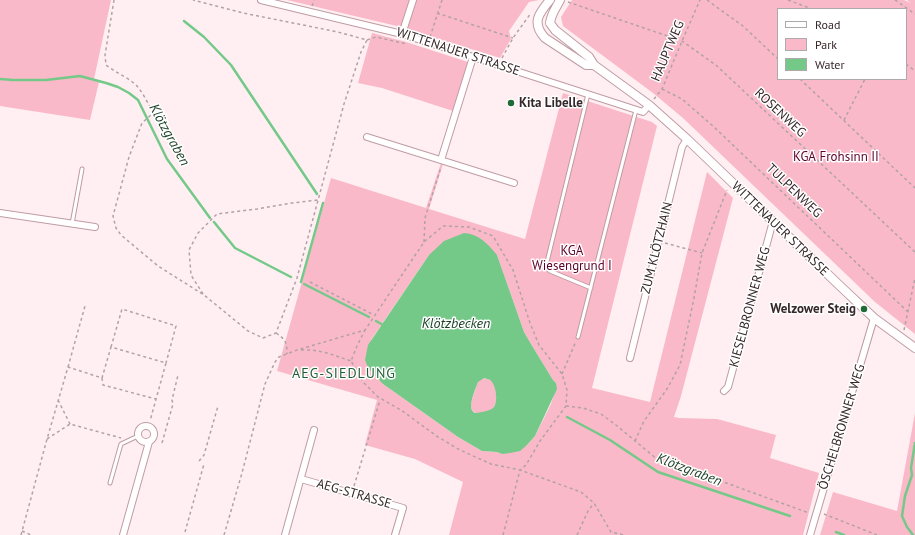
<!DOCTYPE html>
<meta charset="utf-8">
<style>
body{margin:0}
#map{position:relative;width:915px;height:535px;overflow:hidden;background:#ffeff2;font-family:"PT Sans",sans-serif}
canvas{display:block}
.legend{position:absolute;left:777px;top:8px;width:130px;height:72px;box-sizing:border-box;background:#fff;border:1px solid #aea9aa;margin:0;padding:5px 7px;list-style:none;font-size:12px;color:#35272a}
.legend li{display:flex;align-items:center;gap:8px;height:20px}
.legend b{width:20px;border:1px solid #aea9aa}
</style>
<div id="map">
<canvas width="915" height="535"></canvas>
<ul class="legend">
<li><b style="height:5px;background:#fff"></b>Road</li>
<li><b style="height:11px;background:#fab9c8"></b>Park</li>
<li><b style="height:11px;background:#74c989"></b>Water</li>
</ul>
</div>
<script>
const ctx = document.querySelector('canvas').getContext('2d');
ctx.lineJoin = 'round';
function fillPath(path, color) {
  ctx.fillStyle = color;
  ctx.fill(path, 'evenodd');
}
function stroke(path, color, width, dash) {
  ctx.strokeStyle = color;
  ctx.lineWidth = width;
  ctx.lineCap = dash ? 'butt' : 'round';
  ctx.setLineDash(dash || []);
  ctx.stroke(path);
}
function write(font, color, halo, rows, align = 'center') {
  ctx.font = font + ' "PT Sans",sans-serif';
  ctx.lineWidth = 3;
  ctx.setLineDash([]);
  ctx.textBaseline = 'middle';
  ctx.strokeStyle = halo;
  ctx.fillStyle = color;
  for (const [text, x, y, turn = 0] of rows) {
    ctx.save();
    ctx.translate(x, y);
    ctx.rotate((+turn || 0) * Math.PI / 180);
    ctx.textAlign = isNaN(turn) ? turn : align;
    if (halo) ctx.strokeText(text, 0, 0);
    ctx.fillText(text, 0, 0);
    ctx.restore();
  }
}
fillPath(new Path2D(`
 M0,0h111l-17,79 5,3 -9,38 -90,-14z
 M287,0h123l-9,27z
 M415,0h124l-10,2 -20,29 2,8 -11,19 -94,-29z
 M572,0h332l7,3 -4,-3h8v334l-40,-32 -192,-184 -30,-25 -90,-67 -2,-9zM778,9h128v70h-128z
 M372,33l34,9 62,20 -15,49 -71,-23 -24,-5z
 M563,93l89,29 5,4 -65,262 58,14 57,-230 26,26 -52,198 -7,21 5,1 38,1 59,16 -6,23 49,15 -16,62h-354l14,-53 -48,-23 -50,-14 12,-45 -100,-29 54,-193 95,30 15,-45 2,1 -14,45 96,30zM429,255h68l27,77 7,12 22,36 3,3 -2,12 -3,9 -16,32 -8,9 -25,9 -5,-2 -15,-1 -24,-14 -75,-53 -12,-44z
 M484,378c3,1 6,1 9,4 3,5 5,20 1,25 -5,6 -22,11 -23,-1 0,-7 5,-17 7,-25z
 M915,413v122h-95l13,-43 64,19z`), '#fab9c8');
fillPath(new Path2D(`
 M464,233c15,1 24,11 33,22l27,77 7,12 22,36 3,3 1,6 -22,47 -8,9 -7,6 -10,2 -8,1 -5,-2 -15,-1 -24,-14 -75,-53 -13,-14 -3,-5 -2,-5 3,-15 61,-90 15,-14zM484,378c3,1 6,1 8,4 4,5 6,19 2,25 -3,3 -7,4 -12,5 0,0 -5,1 -6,1 -11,-2 0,-25 2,-31z`), '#74c989');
stroke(new Path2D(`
 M184,21l20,16 27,28 86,129
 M0,79l13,1h33l34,-4 26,7 12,4 11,6 9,7 29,59 43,59
 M214,222l21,26 56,29
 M301,282l22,-79
 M304,284l65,33
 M376,321l9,5
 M567,417l43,23 48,32 132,44
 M836,532l8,3
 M913,535l-6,-8 -5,-11 3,-20 7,-21 -1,-7 4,-25`), '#74c989', 2.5);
const service = new Path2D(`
 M588,94l-42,172 1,2 3,3 41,17
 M72,224l10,-55
 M578,337l58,-227
 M110,483l11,-39 17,-8`);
const minor = new Path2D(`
 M261,0l141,34 241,78 6,-7
 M402,34l11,-34
 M367,137l147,46
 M441,160l32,-103
 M0,213l95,14
 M630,358l52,-211 5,-8
 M724,391l4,-4 45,-166
 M138 434a8 8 0 1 1 16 0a8 8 0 1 1-16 0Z
 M301,479l102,29 -8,27
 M123,535l26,-93
 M285,535l29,-105
 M810,535l64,-217`);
const tertiary = new Path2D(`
 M550,0c-11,13 -19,23 -5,38l41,27h8
 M550,23l5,7 34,27 5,8 55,40 38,34 152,146 35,33 41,30
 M550,23c1,-9 6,-15 10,-23`);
stroke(service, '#bf9ca3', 5);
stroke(minor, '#bf9ca3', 8);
stroke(tertiary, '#bf9ca3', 10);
stroke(new Path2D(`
 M114,0l-9,55 1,10c10,8 22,12 31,21 6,7 12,19 16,27l-11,10 -13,34 -16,59 3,12 5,7 37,31 46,29 44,36 15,7 13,-5 21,-55 47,-174 17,-52 6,-12 -29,-8 -95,-19 -50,-13
 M707,0l36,26 35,33
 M788,0l24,9
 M895,0l20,14
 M568,2l114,39 35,25 198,186
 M312,6l2,-6
 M437,13l76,25
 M430,37l12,-37
 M367,40l9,-3 31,7
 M502,58l11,-20 18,-25
 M906,64l9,7
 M800,79l115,109
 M662,89l20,10 32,28 194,185
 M654,99l8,-10 20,-48 18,-41
 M844,120l21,-41
 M424,242l1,-24 16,-51
 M665,243l37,10
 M310,282l64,33
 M203,294l-12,-19 -2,-25 9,-17 19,-19 40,-5 35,-6 26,-3
 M904,330l11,-52
 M276,333c9,6 11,9 11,21
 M111,347l11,-38 54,17 -10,37
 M301,350c18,-1 32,5 50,11
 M68,367l17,-61
 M562,374l14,-33
 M102,378l1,7 53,14
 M58,400l12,24
 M566,406l17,2 18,6 15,11 42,35 49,16 102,37
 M47,439l23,-15 51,14
 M635,441l9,-20 23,-32 13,-24 14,-67 8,-45 25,-63
 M162,443l11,-39 -1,-4 6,-25
 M199,461l5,-6 14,-49
 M354,486l26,-86
 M824,514l53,21
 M22,531l9,4
 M185,532l19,-68
 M21,535l26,-96 21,-72 34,11 9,-31 55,16 -16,58
 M224,535l18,-62 23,-89 10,-22 4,-5 18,-7 68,-20 59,-88 19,-16 26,1 24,9 20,34 17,53 9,22 23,29 5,16 -1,16 -26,35 -14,24 -6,5 -29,-6 -31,-14 -22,-13 -37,-27 -23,-13 -15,-15 -12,-21 6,-15 8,-16
 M503,535l17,-65 61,22 13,11 17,29 13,3
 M577,535l11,-24 6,-8`), '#b1a2a5', 1.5, [3, 3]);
stroke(service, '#fff', 3);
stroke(minor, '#fff', 6);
stroke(tertiary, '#fff', 8);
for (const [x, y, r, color] of [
 [511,103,4,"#206a37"],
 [864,309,4,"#206a37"]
]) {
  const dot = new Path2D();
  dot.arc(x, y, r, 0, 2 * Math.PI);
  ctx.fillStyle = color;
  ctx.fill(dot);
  stroke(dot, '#fff', 1.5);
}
write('13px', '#35272a', '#fff', [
 ["HAUPTWEG",668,51,-67],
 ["WITTENAUER STRASSE",458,52,18],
 ["ROSENWEG",780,113,43],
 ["TULPENWEG",794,191,44],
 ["WITTENAUER STRASSE",780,229,44],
 ["ZUM KLÖTZHAIN",657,248,-76],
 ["KIESELBRONNER WEG",750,307,-75],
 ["ÖSCHELBRONNER WEG",842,427,-73],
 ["AEG-STRASSE",354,494,16]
]);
write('bold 13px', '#35272a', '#fff', [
 ["Kita Libelle",519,103],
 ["Welzower Steig",856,309,"right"]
], 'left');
write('13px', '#5e022a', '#fff', [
 ["KGA Frohsinn II",836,157],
 ["KGA",572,251],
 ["Wiesengrund I",572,266]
]);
write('italic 14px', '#1a3e24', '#fff', [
 ["Klötzgraben",169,135,61],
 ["Klötzbecken",456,324],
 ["Klötzgraben",689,470,21]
]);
ctx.letterSpacing = '1px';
write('14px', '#1e6033', '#fff', [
 ["AEG-SIEDLUNG",344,374]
]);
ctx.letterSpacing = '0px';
</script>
